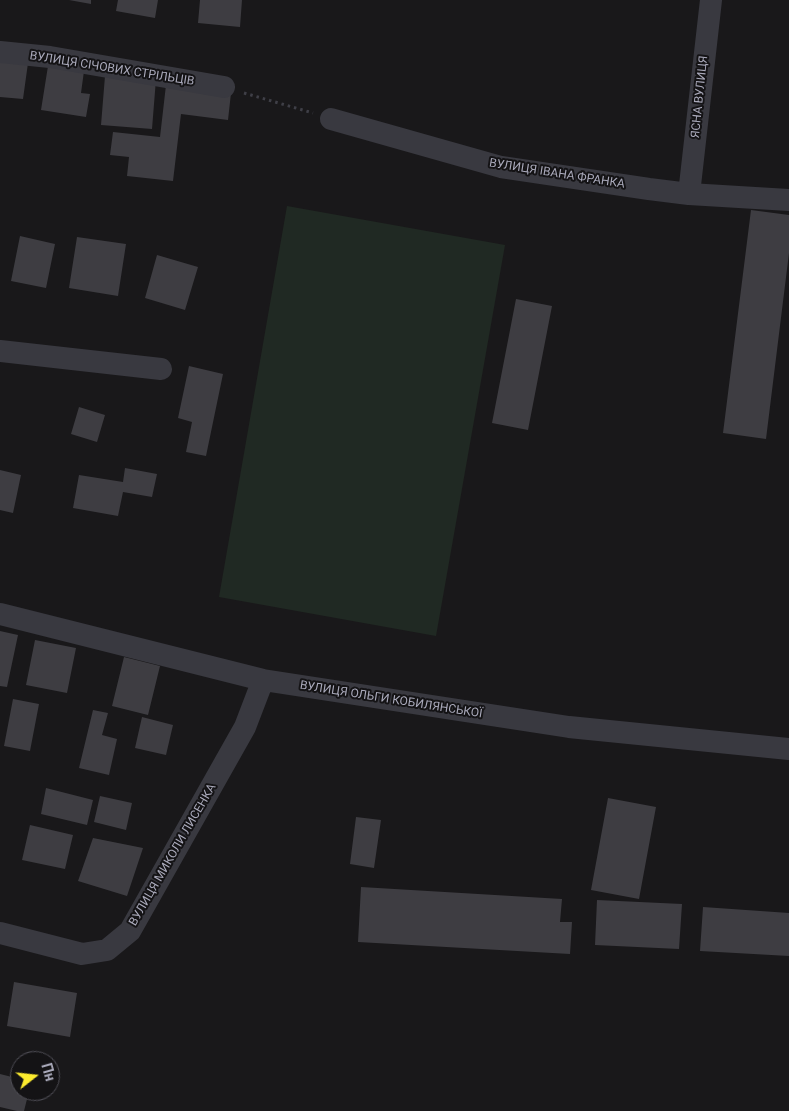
<!DOCTYPE html>
<meta charset="utf-8">
<style>
body{margin:0}
#map{position:relative;width:789px;height:1111px;overflow:hidden;background:#19181a;font-family:Roboto,sans-serif}
canvas{display:block}
.north{position:absolute;left:10px;top:1051px;width:50px;height:50px;box-sizing:border-box;background:#141315;border:1px solid #504f57;border-radius:50%;rotate:74deg;font-size:14px;font-weight:700;line-height:20px;text-align:center;color:#aab}
.north::after{content:'';display:block;margin:auto;width:18px;height:22px;background:#fceb2e;clip-path:polygon(50% 0,100% 100%,50% 72%,0 100%)}
</style>
<div id="map">
<canvas width="789" height="1111"></canvas>
<div class="north">Пн</div>
</div>
<script>
const ctx = document.querySelector('canvas').getContext('2d');
ctx.lineJoin = 'round';
function fillPath(path, color) {
  ctx.fillStyle = color;
  ctx.fill(path, 'evenodd');
}
function stroke(path, color, width, dash) {
  ctx.strokeStyle = color;
  ctx.lineWidth = width;
  ctx.lineCap = dash ? 'butt' : 'round';
  ctx.setLineDash(dash || []);
  ctx.stroke(path);
}
function write(font, color, halo, rows, align = 'center') {
  ctx.font = font + ' Roboto,sans-serif';
  ctx.lineWidth = 4;
  ctx.setLineDash([]);
  ctx.textBaseline = 'middle';
  ctx.strokeStyle = halo;
  ctx.fillStyle = color;
  for (const [text, x, y, turn = 0] of rows) {
    ctx.save();
    ctx.translate(x, y);
    ctx.rotate((+turn || 0) * Math.PI / 180);
    ctx.textAlign = isNaN(turn) ? turn : align;
    if (halo) ctx.strokeText(text, 0, 0);
    ctx.fillText(text, 0, 0);
    ctx.restore();
  }
}
fillPath(new Path2D(`
 M287,206l218,39 -69,391 -217,-39z`), '#202923');
fillPath(new Path2D(`
 M69,0h22v4z
 M118,0h40l-3,18 -39,-7z
 M200,0h42l-2,27 -42,-4z
 M0,60l28,3 -5,36 -23,-2z
 M48,66l36,5 -3,22 9,1 -4,23 -45,-7z
 M105,76l51,3 -4,50 -51,-4z
 M166,85l65,8 -3,27 -47,-6 -8,67 -46,-5 2,-19 -19,-2 3,-23 47,5z
 M751,210l38,5v38l-23,186 -43,-6z
 M20,236l35,8 -9,44 -35,-7z
 M77,237l49,7 -8,52 -49,-8z
 M157,255l41,12 -13,43 -40,-12z
 M516,299l36,7 -24,124 -36,-7z
 M189,366l34,8 -17,82 -20,-4 6,-30 -14,-4z
 M79,407l26,8 -8,27 -26,-8z
 M125,468l32,6 -5,23 -29,-5 -5,24 -45,-8 6,-33 44,7z
 M0,470l21,5 -8,38 -13,-3z
 M0,631l18,4 -11,52 -7,-1z
 M35,640l41,8 -9,45 -41,-8z
 M124,657l36,9 -12,49 -36,-9z
 M13,699l26,5 -9,47 -26,-5z
 M93,710l15,3 -6,22 15,4 -8,36 -30,-7z
 M142,717l31,8 -7,30 -31,-7z
 M46,788l47,12 -6,25 -46,-11z
 M100,796l32,7 -6,27 -32,-8z
 M608,798l48,9 -17,92 -48,-9z
 M356,817l25,3 -7,48 -24,-4z
 M30,825l43,10 -8,34 -43,-9z
 M93,838l50,10 -16,48 -49,-15z
 M361,887l201,12 -2,23h12l-2,32 -212,-12z
 M597,900l85,4 -3,45 -84,-4z
 M703,907l86,6v43l-89,-5z
 M14,982l63,11 -7,44 -63,-11z
 M0,1074l20,5v12h9l-5,20h-7l-17,-4z`), '#3e3d42');
stroke(new Path2D(`
 M244,93l69,20`), '#3f3f47', 3, [2.5, 4]);
stroke(new Path2D(`
 M0,52l50,5 174,30
 M331,119l170,48 148,22 40,5 100,6
 M689,194l22,-194
 M0,351l161,18
 M0,614l263,66 306,47 220,22
 M0,933l82,21 25,-4 23,-19 115,-204 18,-47`), '#393940', 22);
write('12px', '#aab', '#141315', [
 ["ВУЛИЦЯ СІЧОВИХ СТРІЛЬЦІВ",112,69,9],
 ["ЯСНА ВУЛИЦЯ",700,97,-84],
 ["ВУЛИЦЯ ІВАНА ФРАНКА",557,174,9],
 ["ВУЛИЦЯ ОЛЬГИ КОБИЛЯНСЬКОЇ",391,700,9],
 ["ВУЛИЦЯ МИКОЛИ ЛИСЕНКА",173,855,-60]
]);
</script>
